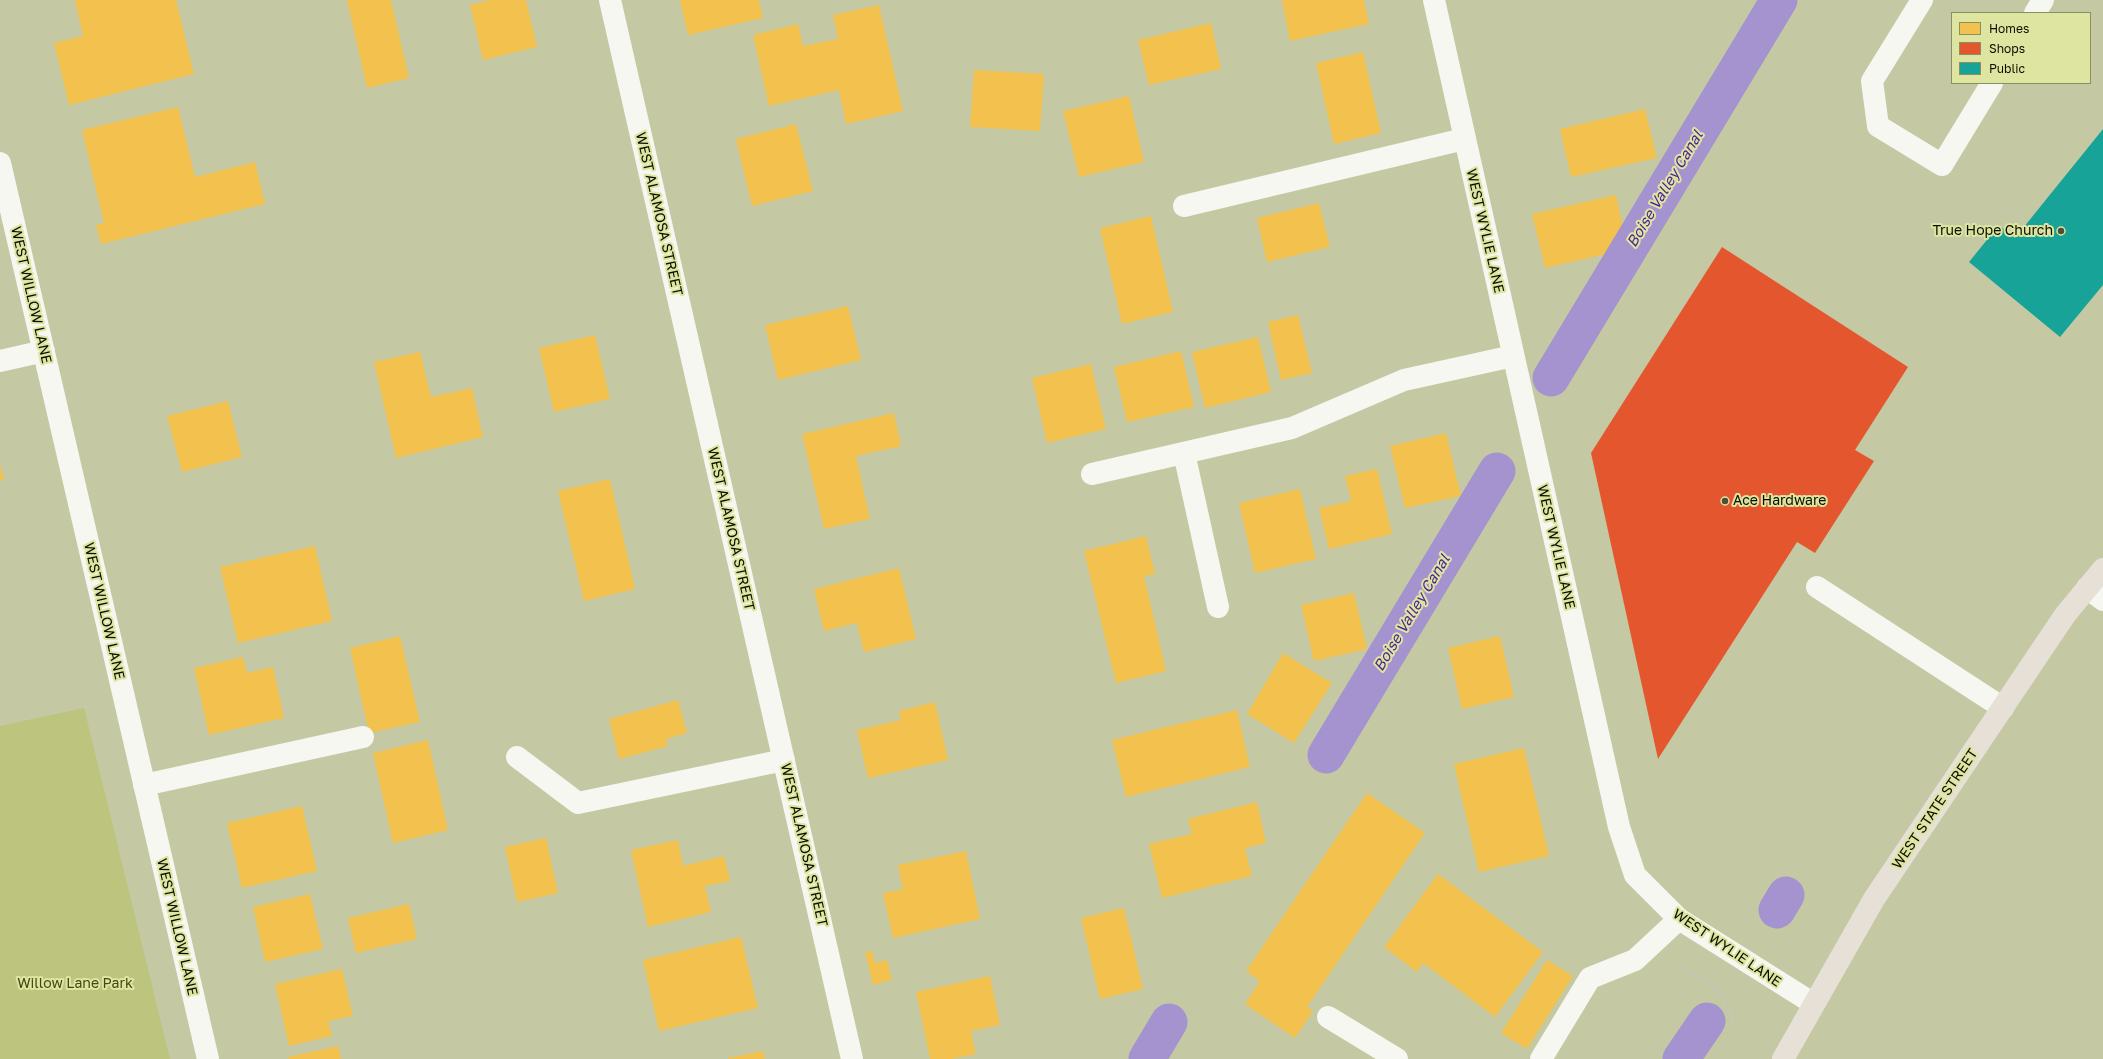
<!DOCTYPE html>
<style>
body{margin:0}
#map{position:relative;width:2103px;height:1059px;overflow:hidden;background:#c4c9a3;font-family:"Golos Text",sans-serif}
canvas{display:block}
.legend{position:absolute;left:1951px;top:12px;width:140px;height:72px;box-sizing:border-box;background:#dde5a0;border:1px solid #898f60;margin:0;padding:5px 7px;list-style:none;font-size:12px;color:#0c0e00}
.legend li{display:flex;align-items:center;gap:8px;height:20px}
.legend b{width:20px;border:1px solid #898f60}
</style>
<div id="map">
<canvas width="2103" height="1059"></canvas>
<ul class="legend">
<li><b style="height:11px;background:#f2c14e"></b>Homes</li>
<li><b style="height:11px;background:#e4572e"></b>Shops</li>
<li><b style="height:11px;background:#17a398"></b>Public</li>
</ul>
</div>
<script>
const ctx = document.querySelector('canvas').getContext('2d');
ctx.lineJoin = 'round';
function fillPath(path, color) {
  ctx.fillStyle = color;
  ctx.fill(path, 'evenodd');
}
function stroke(path, color, width, dash) {
  ctx.strokeStyle = color;
  ctx.lineWidth = width;
  ctx.lineCap = dash ? 'butt' : 'round';
  ctx.setLineDash(dash || []);
  ctx.stroke(path);
}
function write(font, color, halo, rows, align = 'center') {
  ctx.font = font + ' "Golos Text",sans-serif';
  ctx.lineWidth = 4;
  ctx.setLineDash([]);
  ctx.textBaseline = 'middle';
  ctx.strokeStyle = halo;
  ctx.fillStyle = color;
  for (const [text, x, y, turn = 0] of rows) {
    ctx.save();
    ctx.translate(x, y);
    ctx.rotate((+turn || 0) * Math.PI / 180);
    ctx.textAlign = isNaN(turn) ? turn : align;
    if (halo) ctx.strokeText(text, 0, 0);
    ctx.fillText(text, 0, 0);
    ctx.restore();
  }
}
fillPath(new Path2D(`
 M84,708l86,351h-170v-333z`), '#bcc47d');
fillPath(new Path2D(`
 M75,0h101l18,74 -125,31 -15,-62 29,-7z
 M347,0h44l18,78 -42,10z
 M490,0h36l11,47 -54,13 -13,-55z
 M680,0h79l4,18 -75,17z
 M1282,0h82l5,24 -79,17z
 M879,5l24,106 -57,13 -7,-34 -70,16 -16,-71 45,-11 5,22 35,-7 -5,-24z
 M1211,23l10,46 -72,16 -11,-45z
 M1363,52l18,81 -47,11 -18,-81z
 M974,70l70,4 -4,57 -70,-4z
 M1129,96l15,66 -65,15 -16,-66z
 M178,107l17,70 60,-15 10,42 -164,40 -5,-19 8,-2 -22,-93z
 M1645,109l12,49 -86,19 -11,-48z
 M796,124l17,67 -61,15 -16,-67z
 M1616,195l12,54 -83,19 -13,-54z
 M1319,203l11,44 -63,15 -10,-44z
 M1151,216l22,96 -51,12 -22,-96z
 M848,306l13,54 -83,20 -13,-55z
 M1298,315l14,58 -31,7 -13,-58z
 M595,335l15,64 -56,13 -15,-64z
 M1258,337l13,55 -66,16 -13,-56z
 M1181,351l13,56 -67,15 -13,-55z
 M420,352l11,45 41,-9 11,49 -87,21 -22,-96z
 M1091,364l15,65 -59,14 -15,-65z
 M228,401l14,56 -60,15 -15,-56z
 M894,413l7,33 -45,10 14,63 -46,10 -22,-95z
 M1446,433l15,63 -56,12 -15,-62z
 M0,464l4,16 -4,1z
 M1377,469l15,65 -63,15 -10,-41 32,-7 -6,-25z
 M610,479l25,110 -51,12 -26,-110z
 M1300,489l16,70 -61,14 -16,-70z
 M1146,536l9,38 -11,2 22,95 -50,12 -32,-132z
 M315,546l17,75 -94,22 -18,-76z
 M899,568l17,71 -52,13 -7,-29 -33,8 -10,-42z
 M1354,593l13,56 -53,12 -13,-56z
 M400,636l20,86 -51,11 -19,-85z
 M1500,636l14,61 -52,12 -14,-61z
 M1283,653l49,30 -38,60 -47,-29z
 M243,657l4,16 26,-6 11,51 -75,17 -15,-67z
 M678,700l9,33 -21,6 2,7 -49,13 -10,-40z
 M935,702l13,58 -80,18 -11,-48 44,-10 -2,-9z
 M1237,710l13,57 -124,30 -14,-57z
 M428,740l20,90 -55,13 -20,-90z
 M1524,748l25,108 -70,16 -25,-108z
 M1367,793l58,40 -118,174 6,4 -18,27 -50,-34 15,-23 -14,-10z
 M1257,802l9,41 -21,5 7,28 -90,22 -13,-54 43,-10 -4,-15z
 M302,806l15,65 -75,17 -15,-65z
 M546,838l12,55 -41,9 -12,-55z
 M678,840l5,26 41,-10 6,25 -25,5 6,26 -63,15 -17,-77z
 M966,851l14,68 -87,19 -10,-45 20,-4 -5,-24z
 M1438,874l105,78 -48,65 -72,-54 -6,9 -33,-25z
 M310,894l13,55 -58,13 -12,-55z
 M409,904l8,35 -61,14 -8,-35z
 M1124,908l19,81 -43,10 -19,-81z
 M741,937l17,71 -99,23 -16,-71z
 M872,951l3,12 12,-3 5,20 -19,5 -8,-33z
 M1547,960l26,16 -46,73 -26,-16z
 M342,969l11,47 -25,5 4,15 -43,10 -14,-62z
 M990,976l10,49 -29,6 5,23 -25,5h-21l-14,-67z
 M338,1046l3,13h-52l-1,-2z
 M763,1051l2,8h-37v-1z`), '#f2c14e');
fillPath(new Path2D(`
 M1722,247l186,120 -53,83 19,11 -59,92 -18,-11 -139,217 -67,-306z`), '#e4572e');
fillPath(new Path2D(`
 M2103,129v156l-43,52 -91,-75 30,-37 16,13z`), '#17a398');
stroke(new Path2D(`
 M1551,378l228,-378
 M1326,755l171,-284
 M1777,910l9,-15
 M1147,1059l22,-37
 M1681,1059l26,-38`), '#a493ce', 37);
stroke(new Path2D(`
 M1676,963l31,18 15,15 13,33`), '#c6c7bc', 2.5, [3, 2]);
stroke(new Path2D(`
 M610,0l242,1059
 M1434,0l185,827 16,48 44,44 135,85
 M1922,0l-50,81 6,45 64,39 50,-82
 M2035,13l8,-13
 M0,163l208,896
 M1184,206l280,-67
 M0,361l44,-10
 M1184,453l34,154
 M1092,474l200,-46 112,-48 109,-24
 M1817,587l186,121
 M2087,588l16,12
 M517,757l61,46 206,-43
 M144,785l219,-48
 M1328,1017l69,42
 M1541,1059l49,-81 45,-18 44,-41`), '#f6f7f1', 22);
stroke(new Path2D(`
 M1783,1059l91,-160 191,-284 38,-46`), '#e6e0d6', 22);
for (const [x, y, r, color] of [
 [2061,231,4,"#4c4f39"],
 [1725,501,4,"#4c4f39"]
]) {
  const dot = new Path2D();
  dot.arc(x, y, r, 0, 2 * Math.PI);
  ctx.fillStyle = color;
  ctx.fill(dot);
  stroke(dot, '#dde5a0', 1.5);
}
write('14px', '#0c0e00', '#dde5a0', [
 ["WEST ALAMOSA STREET",659,214,77],
 ["WEST WYLIE LANE",1485,231,77],
 ["WEST WILLOW LANE",31,295,77],
 ["WEST ALAMOSA STREET",731,529,77],
 ["WEST WYLIE LANE",1556,547,77],
 ["WEST WILLOW LANE",104,611,77],
 ["WEST STATE STREET",1935,809,-56],
 ["WEST ALAMOSA STREET",804,845,77],
 ["WEST WILLOW LANE",177,927,77],
 ["WEST WYLIE LANE",1727,948,34]
]);
write('14px', '#0c0e00', '#dde5a0', [
 ["True Hope Church",2053,231],
 ["Ace Hardware",1733,501,"left"]
], 'right');
write('14px', '#434714', '#dde5a0', [
 ["Willow Lane Park",75,984]
]);
write('italic 15px', '#4e2197', '#dde5a0', [
 ["Boise Valley Canal",1665,189,-59],
 ["Boise Valley Canal",1412,613,-59]
]);
</script>
